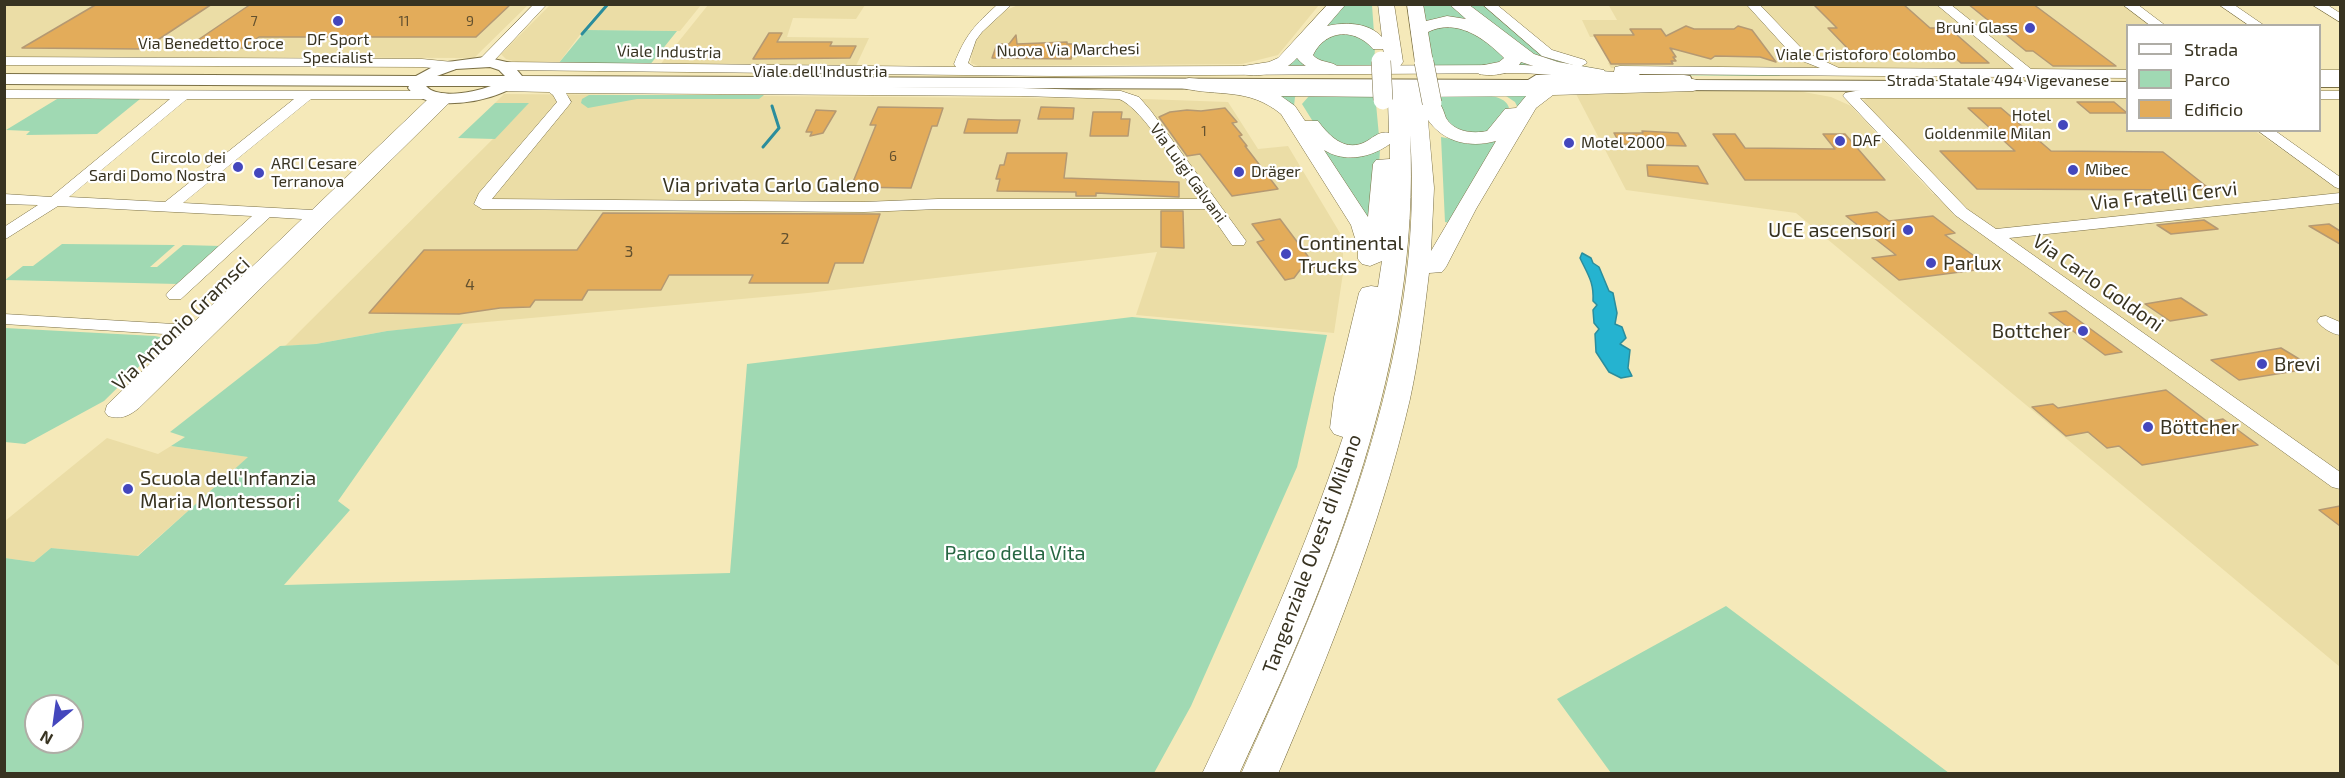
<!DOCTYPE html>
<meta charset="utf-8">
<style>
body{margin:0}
#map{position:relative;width:2345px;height:778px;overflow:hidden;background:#f5e9b9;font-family:"Exo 2",sans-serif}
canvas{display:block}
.frame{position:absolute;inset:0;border:6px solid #383321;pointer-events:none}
.legend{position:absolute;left:2126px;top:24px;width:195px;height:108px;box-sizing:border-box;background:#fff;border:2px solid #afada6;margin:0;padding:8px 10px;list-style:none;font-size:18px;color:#383321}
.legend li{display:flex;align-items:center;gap:12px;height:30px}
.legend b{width:30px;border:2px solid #afada6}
.north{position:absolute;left:24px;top:694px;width:60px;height:60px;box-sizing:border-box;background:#fff;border:2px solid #afada6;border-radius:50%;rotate:209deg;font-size:16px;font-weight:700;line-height:24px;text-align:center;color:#383321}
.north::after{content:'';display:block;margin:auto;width:21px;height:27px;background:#4447bd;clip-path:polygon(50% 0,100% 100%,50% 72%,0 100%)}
</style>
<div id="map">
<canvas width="2345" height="778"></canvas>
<div class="frame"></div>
<ul class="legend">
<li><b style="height:8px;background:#fff"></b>Strada</li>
<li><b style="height:16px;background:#a0d9b3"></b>Parco</li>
<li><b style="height:16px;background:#e3ac5a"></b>Edificio</li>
</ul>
<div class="north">N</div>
</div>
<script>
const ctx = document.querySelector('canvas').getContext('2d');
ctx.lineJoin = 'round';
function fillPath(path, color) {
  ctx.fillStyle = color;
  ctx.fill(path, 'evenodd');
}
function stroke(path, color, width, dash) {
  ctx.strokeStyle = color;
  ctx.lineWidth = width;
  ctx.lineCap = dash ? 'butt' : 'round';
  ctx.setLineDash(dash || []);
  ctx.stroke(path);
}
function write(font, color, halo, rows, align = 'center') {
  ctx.font = font + ' "Exo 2",sans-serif';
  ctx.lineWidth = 4.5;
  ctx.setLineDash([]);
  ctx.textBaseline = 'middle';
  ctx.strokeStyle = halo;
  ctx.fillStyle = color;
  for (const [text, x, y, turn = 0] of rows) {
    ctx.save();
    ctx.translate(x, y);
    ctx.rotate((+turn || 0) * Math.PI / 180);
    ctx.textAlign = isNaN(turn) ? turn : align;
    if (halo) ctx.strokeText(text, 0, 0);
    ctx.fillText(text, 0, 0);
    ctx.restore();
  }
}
fillPath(new Path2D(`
 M1608,4h515l31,21 -26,1 -1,45 -516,-3 -3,-5 2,-1 -15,-25h-5l-8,-17h35z
 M5,5h523l-54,53 -316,-1 -5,3 -148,-1z
 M550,5h151l-21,26 -94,-1 16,-21 -11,11 -33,44 -38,-1 -14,-4 -5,-5z
 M708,5h157l-9,14 -63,-1 -6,19 82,1 -14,30 -196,-2z
 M1018,5h301l-41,50 -36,9 -264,2 -7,-3 2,-21 4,-6 27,-25z
 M1615,90l183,1 33,6 20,9 82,88h16l-87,-93 7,-4h258l1,33 127,1 85,59v477l-544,-454 -170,-23 -51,-98z
 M504,94l640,5 84,3 30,47 30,-3 55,92v35l-9,60 -198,-18 21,-63 -349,41 -421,38 -71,13 -31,2 243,-242 -33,-1z
 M107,438l51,16 13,-8 78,11 -112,99 -86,-8 -17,14 -29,-4v-37z`), '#ebdda6');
fillPath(new Path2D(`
 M1344,5h28l2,28 -23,-5 -48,21 11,18h-33z
 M1422,5h29l96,61 -31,1 -33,-36 -59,-8z
 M1462,5h22l73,55 54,12 168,2 1,2 -148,-1 -47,-4 -42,-9z
 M1461,26l47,29 -3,10 -73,2 -5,-35 8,-5z
 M586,30l91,1 -28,35 -91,-2z
 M1352,32l23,15 -1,19h-38l-19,-3 -8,-10 13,-15z
 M1301,93l-6,4 -1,9 20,33 47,17 19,-6 -5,79 -98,-134z
 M1375,93l4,43 -16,13 -38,-8 -23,-37 7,-8z
 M1436,94c16,0 70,-5 73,14l-12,18 -13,10 -38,-8z
 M1503,94l30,1 -83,128 -5,-1 -4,-85 32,6 45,-35 -3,-6z
 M589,95h175l-5,4h-122l-49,9 -7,-5 1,-4z
 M57,99h83l-43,35 -71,1 4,-4 -24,-1z
 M495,103h34l-34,36 -37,-1z
 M62,244l113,1 -25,22h7l26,-22 38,1 -43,38 -173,-4 18,-14h10z
 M1132,317l195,18 -30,132 -106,239 -37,67h-1149v-215l29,4 17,-14 87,8 110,-99 -77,-11 14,-9 -15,-5 110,-86 36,-2 71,-13 76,-8 -125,178 12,9 -66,75 446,-12 17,-209zM36,706h36v36h-36z
 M5,328l150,8 9,2 1,3 -61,60 -79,43 -20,-2z
 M1726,606l223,167h-338l-54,-74z`), '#a0d9b3');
const water = new Path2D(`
 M1582,253l9,5 2,5 6,4 10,24 4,2 4,20 -2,11 7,3 4,11 -6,6 10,6 -2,18 4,8 -11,2 -12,-6 -13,-20 -1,-18 4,-5 -5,-6 -1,-13 4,-5 -4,-4c1,-19 -5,-26 -13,-43z`);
fillPath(water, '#25b3d0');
stroke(water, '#2b8d9c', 1.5);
stroke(new Path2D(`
 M582,34l26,-30
 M763,147l16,-19 -7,-22`), '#2b8d9c', 3);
const building = new Path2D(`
 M97,4h115l-68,45 -122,-1z
 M251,4h260l-35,33h-217l-16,11h-57z
 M1813,4h90l27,24h19l40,35h-28l-9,-8 -99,-1 -25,-26h9z
 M1968,4h65l83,62h-63l-20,-15h-7z
 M1686,26l8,3h40l4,-3 14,4 24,32 -16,-5 -45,-1 -4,3 -41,-11 6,9h-3l3,4h-5l2,3h-62l-17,-29h40l-4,-6h31l5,7z
 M769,33h13l-5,9h55l-2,4h26l-6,12 -97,1z
 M1016,35l1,9 50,-2v2h7l-3,15 -79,-1 5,-14h12z
 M2077,102h37l13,11h-37z
 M878,107l65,1 -6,18h-5l-21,62 -60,-1 25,-62h-6z
 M1041,107l33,1 -1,11h-35z
 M1225,108l12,14 -5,1 10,12 -3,1 8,10h-2l33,43 -46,7 -32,-42 -13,2 -28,-39 11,-5 17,-2 14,1z
 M1968,108h33l50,43 112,1 48,38 -234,-1 -37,-38h75z
 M816,110l20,1 -13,22 -13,3 2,-4h-6z
 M1093,112h29l-1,7h9l-2,17h-38z
 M968,119l30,1h22l-3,13h-53z
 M1642,131l36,2 8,13 -66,-2 -6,-11h29z
 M1713,134h22l10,14 90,1 -12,-15h22l40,46h-140z
 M1007,153h60l-3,25 115,4v15l-83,-4v3h-20v-4l-79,-1 3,-12h-4l4,-14h4z
 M1647,165l51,1 10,18 -60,-8z
 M1161,211h22l1,37 -23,-1z
 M1877,212l12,9 44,-5 22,17 -10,2 46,33 -92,12 -27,-22 24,-3 -50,-39z
 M603,213l261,1h16l-17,49h-28l-7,20h-79l4,-8h-84l-8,15h-73l-6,10h-47l-5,7 -30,1 -41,6 -90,-1 55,-63h153z
 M1280,219l36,48 -16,3 -6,8 -9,2 -28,-38 7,-2 -12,-16z
 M2204,220l14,9 -47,5 -14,-9z
 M2329,224l11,7v13l-31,-18z
 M2181,298l26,17 -37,6 -25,-17z
 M2066,311l56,41 -17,3 -56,-42z
 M2281,348l33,20 -75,12 -28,-20z
 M2166,390l42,32 15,-3 35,26 -116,20 -23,-19 -12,2 -19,-16 -22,4 -34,-29 21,-3 5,4z
 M2340,506v20l-21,-16z`);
fillPath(building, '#e3ac5a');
stroke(building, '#b59972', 1.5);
const minor = new Path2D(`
 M534,4h13l-57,61h-10l-2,-3 2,-3z
 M998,4h14l-30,28 -6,8 -8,23 6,4 550,-2 90,7 1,-5 5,-1 200,2 -25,-10 -49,-54h13l46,48 34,16 175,1 -78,-65h14l81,65 97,1v8l-489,-4 2,3 -2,3 -5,1 -110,-8 -469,3 -549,-6 -7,-4 7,-4 450,5 -2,-3c12,-30 20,-38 44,-60z
 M1482,4h14l56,46 33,10 2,3 -7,4 -38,-11z
 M2122,4h15l29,22h-15z
 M2218,4h15l32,22h-15z
 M2311,4h15l14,9v9z
 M4,57l418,2 31,3 7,4 -7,4 -31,-3 -418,-2z
 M2320,70h20v8h-20z
 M505,84l517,4 99,3 18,6 12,14 95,130 -2,4h-12l-25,-36h-269l-74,3 -382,-3 -8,-5 5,-11 78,-91 -4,-7 -4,-3 -49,-1 -2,-3zM566,93l456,3 97,3c24,9 64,77 81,100h-262l-74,3 -372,-3 77,-94 2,-3z
 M1866,89l262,1v8h-268l107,111 29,20 344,-36v10l-331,35 331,234v17l-8,-2 -377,-272 -112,-119 2,-3z
 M4,90l423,1c7,2 23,1 28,6l-316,311c-10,8 -18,12 -31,8l-3,-4 2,-7 73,-70 -176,-11v-10l187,11 111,-106 -32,-2 -89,82h-12l-3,-4 3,-4 83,-75 -194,-10 -54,34v-13l34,-22 -34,-1v-10l47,3 119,-98 -166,-1zM187,99h107l-129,103 -96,-5zM311,99h117l-116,111 -129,-7z
 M2320,91h20v8h-20z
 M2257,130h17l66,47v12l-5,-2z
 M2326,316l14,6v13c-8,-1 -18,-7 -23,-14l3,-4z`);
const major = new Path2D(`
 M485,57l26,6 11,13 1006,4 8,-5h148l6,1 2,4 436,2v10l-459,-2 -8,-5h-100l-8,5 -1038,-4c-23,16 -88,28 -107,2l1,-2 -405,-2v-10l412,2 24,-13zM490,67l9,3 6,6h-68l19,-7zM426,86h65c-16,6 -53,14 -65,0z
 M2320,77h20v10h-20z`);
const highway = new Path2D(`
 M1328,4h18l-19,22c18,-4 41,-4 55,11l-4,-33h16l9,58 -3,4h-12l-5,-17h-10c-18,-21 -47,-20 -60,6 7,9 21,5 27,14l-2,4c-14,3 -33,-4 -41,-15 -12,14 -36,20 -54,16l-2,-4 2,-4 26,-4 9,-4z
 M1407,4h16l3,17 21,-5 19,3 -17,-15h19l66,50 24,8 46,8 2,4 -2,4 -7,2 -42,-7 -34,-11c-6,12 -29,15 -42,12l-2,-4 2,-4 20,-4 5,-4c-20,-20 -47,-40 -76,-26l5,30 -3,4h-12l-3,-4z
 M1189,78l58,6 232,2 214,-7 7,2 2,4 -2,4 -7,2 -140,4 -17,13 -60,101 -30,58 -4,5 -13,1c-5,42 -10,85 -19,126 -30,130 -80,253 -132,375h-37c89,-196 186,-420 169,-639 11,224 -78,439 -171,639h-37c53,-111 102,-221 141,-337l-9,-3 -4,-6 4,-31 25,-104 3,-5 9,-2 7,1 4,-26 -12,5 -8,-2 -4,-5v-11l-7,-23 -70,-111c-33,-27 -62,-17 -99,-26l-2,-4 2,-4zM1281,96l109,1 -2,3 1,33c-9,-2 -14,3 -22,8 -21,12 -37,-4 -49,-20h-13l-10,-15zM1526,96l-10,12 -11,1 -18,22c-14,3 -33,1 -41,-13 -2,-5 -3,-10 -6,-14h-13l-6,-7zM1428,120c16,23 43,28 68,21l-65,110 3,-63zM1390,144v15l-14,1 -3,4 -5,53 -44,-67c21,13 46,8 66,-6z`);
stroke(minor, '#7b7045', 1);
stroke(major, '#7b7045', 2);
stroke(highway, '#7b7045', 1);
fillPath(minor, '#fff');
fillPath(major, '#fff');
fillPath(highway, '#fff');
const highwayBridge = new Path2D(`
 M1381,61l2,39
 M1424,62l8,41`);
stroke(highwayBridge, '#7b7045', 20, []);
stroke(highwayBridge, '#fff', 19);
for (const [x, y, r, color] of [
 [338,21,6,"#4447bd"],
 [2030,28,6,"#4447bd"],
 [2063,125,6,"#4447bd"],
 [1840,141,6,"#4447bd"],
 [1569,143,6,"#4447bd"],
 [238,167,6,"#4447bd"],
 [2073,170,6,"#4447bd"],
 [1239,172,6,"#4447bd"],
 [259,173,6,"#4447bd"],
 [1908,230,6,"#4447bd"],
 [1286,254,6,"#4447bd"],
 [1931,263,6,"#4447bd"],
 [2083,331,6,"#4447bd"],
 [2262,364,6,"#4447bd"],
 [2148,427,6,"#4447bd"],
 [128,489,6,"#4447bd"]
]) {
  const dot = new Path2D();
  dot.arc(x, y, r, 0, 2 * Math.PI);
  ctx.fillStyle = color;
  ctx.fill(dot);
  stroke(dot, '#fff', 2);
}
write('14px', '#63512f', null, [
 ["7",254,21],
 ["11",404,21],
 ["9",470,21],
 ["1",1204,131],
 ["6",893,156]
]);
write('16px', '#383321', '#fff', [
 ["Bruni Glass",2018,28,"right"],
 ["DF Sport",338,40,"center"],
 ["Specialist",338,58,"center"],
 ["Hotel",2051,116,"right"],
 ["Goldenmile Milan",2051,134,"right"],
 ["DAF",1852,141],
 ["Motel 2000",1581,143],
 ["Circolo dei",226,158,"right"],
 ["Sardi Domo Nostra",226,176,"right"],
 ["ARCI Cesare",271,164],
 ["Terranova",271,182],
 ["Mibec",2085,170],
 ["Dräger",1251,172]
], 'left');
write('16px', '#383321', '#fff', [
 ["Via Benedetto Croce",211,44],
 ["Nuova Via Marchesi",1068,50,-1],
 ["Viale Industria",669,52,1],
 ["Viale Cristoforo Colombo",1866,55],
 ["Viale dell'Industria",820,72],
 ["Strada Statale 494 Vigevanese",1998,81],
 ["Via Luigi Galvani",1188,173,54]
]);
write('16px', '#63512f', null, [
 ["2",785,239],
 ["3",629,252],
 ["4",470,285]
]);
write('20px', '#383321', '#fff', [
 ["Via privata Carlo Galeno",771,185],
 ["Via Fratelli Cervi",2164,196,-6],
 ["Via Carlo Goldoni",2098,283,35],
 ["Via Antonio Gramsci",181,324,-44],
 ["Tangenziale Ovest di Milano",1312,554,-70]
]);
write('20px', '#383321', '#fff', [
 ["UCE ascensori",1896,230,"right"],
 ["Continental",1298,243],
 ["Trucks",1298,266],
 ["Parlux",1943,263],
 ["Bottcher",2071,331,"right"],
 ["Brevi",2274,364],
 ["Böttcher",2160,427],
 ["Scuola dell'Infanzia",140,478],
 ["Maria Montessori",140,501]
], 'left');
write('20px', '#266642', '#fff', [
 ["Parco della Vita",1015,553]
]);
</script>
